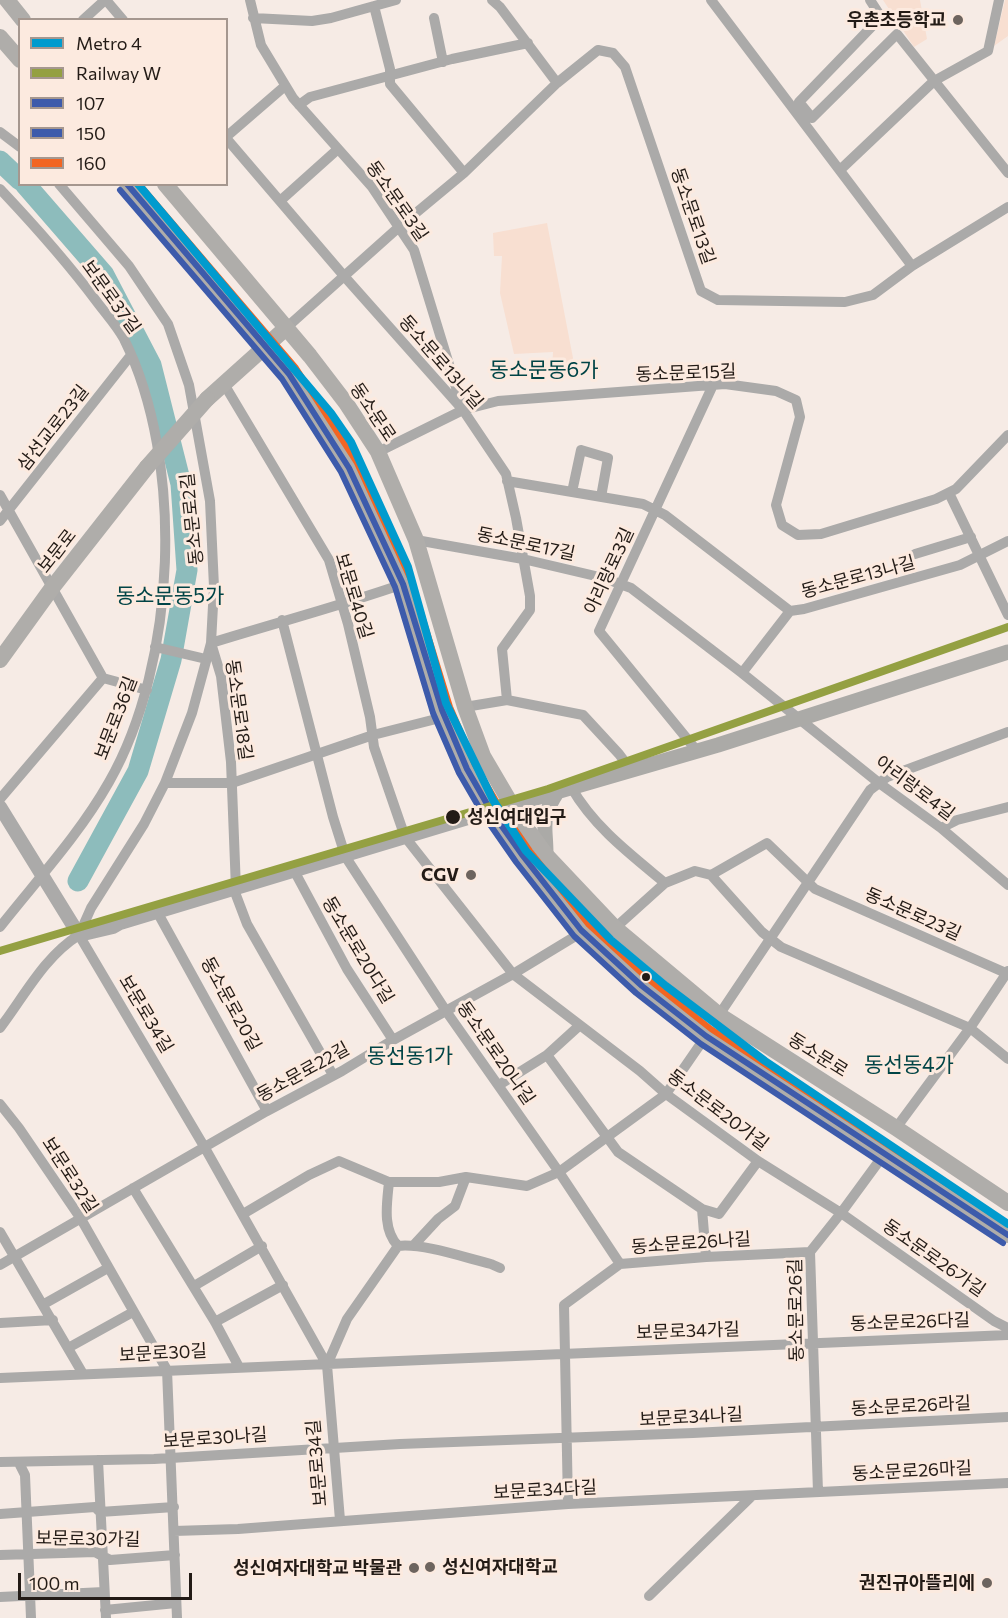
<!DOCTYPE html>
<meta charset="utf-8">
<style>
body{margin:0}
#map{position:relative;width:1008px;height:1618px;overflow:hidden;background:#f6ebe5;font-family:Commissioner,sans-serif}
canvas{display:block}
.legend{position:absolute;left:18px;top:18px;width:210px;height:168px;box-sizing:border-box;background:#fceadf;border:2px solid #a5978f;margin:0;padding:8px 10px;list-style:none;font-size:18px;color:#231b16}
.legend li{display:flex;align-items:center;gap:12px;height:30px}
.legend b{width:30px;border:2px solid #a5978f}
.scale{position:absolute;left:18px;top:1573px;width:174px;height:27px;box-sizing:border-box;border:3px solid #231b16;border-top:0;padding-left:8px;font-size:18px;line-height:21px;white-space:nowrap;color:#231b16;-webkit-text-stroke:4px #fceadf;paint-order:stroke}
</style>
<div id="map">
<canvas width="1008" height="1618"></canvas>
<ul class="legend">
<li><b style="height:8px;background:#009bce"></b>Metro 4</li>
<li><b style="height:8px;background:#94a042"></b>Railway W</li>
<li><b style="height:8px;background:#3d5bab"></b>107</li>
<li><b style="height:8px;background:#3d5bab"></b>150</li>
<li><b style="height:8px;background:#f26522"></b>160</li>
</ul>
<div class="scale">100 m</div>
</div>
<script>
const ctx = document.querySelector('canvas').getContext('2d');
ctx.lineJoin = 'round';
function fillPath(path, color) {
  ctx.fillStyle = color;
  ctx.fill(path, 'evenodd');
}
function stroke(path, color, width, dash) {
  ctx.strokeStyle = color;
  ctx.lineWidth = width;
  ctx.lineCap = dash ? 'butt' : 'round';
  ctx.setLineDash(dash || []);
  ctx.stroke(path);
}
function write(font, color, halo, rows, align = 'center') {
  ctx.font = font + ' Commissioner,"Noto Sans KR",sans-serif';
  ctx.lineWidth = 6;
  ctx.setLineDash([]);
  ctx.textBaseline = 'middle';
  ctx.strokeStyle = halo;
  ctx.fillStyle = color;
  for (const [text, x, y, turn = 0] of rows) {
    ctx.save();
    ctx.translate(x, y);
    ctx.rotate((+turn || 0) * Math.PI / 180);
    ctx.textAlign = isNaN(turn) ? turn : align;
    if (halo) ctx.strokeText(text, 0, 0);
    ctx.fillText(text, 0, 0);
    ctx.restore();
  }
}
fillPath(new Path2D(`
 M883,0h37l7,39 -13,8z
 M1005,0h3v36l-14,10z
 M547,223l26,135 -5,11h-16l1,-17 -39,2 -14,-61 2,-37h-8l-1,-23z`), '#f8dfd1');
stroke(new Path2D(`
 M0,161l20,19
 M25,184l79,91 47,90 30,119 6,86 -16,90 -33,111 -60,110`), '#8dbcbc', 21);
stroke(new Path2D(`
 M106,0l17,20
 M250,0l11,45 32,53 79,89 42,63 48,157
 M492,0l8,7 57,76
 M711,0l201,266
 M870,0l11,17 -82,85 13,16 85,-84 111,139
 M374,6l16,63v15l74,89
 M253,18l59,3 19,-3 65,-18
 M434,18l9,44
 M83,20l22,-20
 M299,105l11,-8 142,-38 76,-16
 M0,132l20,15
 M226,137l59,-51
 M226,138l118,138 119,134 43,64 10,44 14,78v14l-28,39 5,51 -42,7
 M840,170l94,-89 54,-30 11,-51
 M59,184l70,82 39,58 21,61 21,116 4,86 -3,56 -19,70 -27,70 -21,41 -53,84 -12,27
 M0,189c34,36 67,73 97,113 9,12 20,24 27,37 61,123 53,324 -15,443 -30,53 -72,98 -109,145
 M280,201l58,-52
 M286,328l113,-101 65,-54 93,-90 41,-33 15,3 12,14 76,224 17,9 127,2 28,-7 39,-29 96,-59
 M224,384l105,176 19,64 22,93 4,30 31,90 108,137 127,97 26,23 92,67 83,52 153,108 14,7
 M378,452l85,-42 35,-9 227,-17 51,7 20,9 4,17 -24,88 6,20 16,10 23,-1 115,-35 20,-10 52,-54
 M507,481l136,23 22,11 125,96 14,-2 156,-44 48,-24
 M572,492l9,-42 27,8 -7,39
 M949,493l59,122
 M0,495l103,183 44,12
 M0,521l131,-166
 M416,540l107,19 81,19 27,10 111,85 137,110 62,45 67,57
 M915,554l56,-17
 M282,620l51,197 12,38
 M155,647l51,12
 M742,673l48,-62
 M507,700l76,15 36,39 12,16
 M697,751l-98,-120 114,-246
 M165,783h67l141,-48 71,-18
 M571,787c23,40 59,67 94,96
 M0,799l103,-121
 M941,828l16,-8 51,-13
 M347,859l99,152 113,161 61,92
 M711,875l51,57 19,15 189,81 38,31
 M297,876l50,93 46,71
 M236,889l-5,-127 -10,-86 -10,-33c64,-20 129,-37 192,-59
 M236,895l11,29 86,151
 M160,917l107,194
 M615,928l50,-45 30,-12 16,4 56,-32 48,46 193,85
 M79,935l126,213 122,217 13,155
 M719,1015l151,-225 17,-13 121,-45
 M0,1028c25,-33 44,-71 79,-93
 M547,1055l71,97 84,57 4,48
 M499,1085l48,-30 33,-30
 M0,1104l19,24 62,91 86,151 10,248
 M896,1128l74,-100 38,-57
 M389,1182c-2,21 -7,47 9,64
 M133,1188l82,134 24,45
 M702,1209l17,5 39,-53
 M243,1214l66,-39 30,-14 50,21h50l27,-5 61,9 32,-14 107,-78 40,-58
 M0,1232l83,142
 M413,1246l25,-27 17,-13 11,-29
 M0,1265l267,-154 75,-40 51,-31 120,-66 61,-37 7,-7
 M194,1286l68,-40
 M44,1304l64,-36
 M215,1322l68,-37
 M0,1323l53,-3
 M68,1348l65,-36
 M327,1365l20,-46 51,-73c25,-3 68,12 93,18l9,4
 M0,1378l1008,-43
 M98,1460l8,158
 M0,1462l154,-3 246,-15 293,-11 315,-16
 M19,1463l6,12 6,143
 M818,1492l-8,-240 31,-39 44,-60
 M568,1504l-4,-199 56,-41 86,-7 104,-5
 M0,1514l95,-7 5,5 74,-5
 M174,1531l64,-2 330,-25 440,-21
 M0,1555l95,-3 15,8 65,-5
 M649,1596l103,-100
 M0,1597l104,-5
 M105,1610l71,-7`), '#abaaa9', 10);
stroke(new Path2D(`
 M0,807l79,128 34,-8 7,-4 371,-112`), '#abaaa9', 14);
stroke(new Path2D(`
 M491,811l227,-66 290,-93
 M546,855c0,-32 -7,-35 12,-64`), '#abaaa7', 15);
stroke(new Path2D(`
 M7,0l16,20
 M0,37l20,23
 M127,184l162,190 60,94 54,116 39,126 25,59 24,42 32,45 58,74 61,56 64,50 302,199
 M165,184l145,172 36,47 32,49 38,88 49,167 18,49 37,63 26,36 69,73 104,87 177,113 112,75
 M207,399l79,-71
 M0,660l52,-72 95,-121`), '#afadaa', 16);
stroke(new Path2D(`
 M147,467l60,-68`), '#afadaa', 16);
stroke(new Path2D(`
 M127,184l162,190 60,94 54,116 39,126 25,59 24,42 32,45 58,74 61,56 64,50 302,199`), '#3d5bab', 6);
stroke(new Path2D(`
 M120,190l162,189 59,93 54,115 38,126 26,60 25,43 32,46 58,74 62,57 65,51 302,199`), '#3d5bab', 6);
stroke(new Path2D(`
 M139,184l157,184 61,95 54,117 39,127 25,58 24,41 31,45 58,73 60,55 63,50 297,195`), '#f26522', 6);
stroke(new Path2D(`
 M0,951l548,-162 460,-162`), '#94a042', 8);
stroke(new Path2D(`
 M138,184l193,229 20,29 57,125 38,136 47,97 33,51 85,89 55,46 99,75 243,163`), '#009bce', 8);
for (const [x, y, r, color] of [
 [958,20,6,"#6d645e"],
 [453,817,8,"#231b16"],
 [471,875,6,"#6d645e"],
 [646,977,5,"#231b16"],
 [430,1567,6,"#6d645e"],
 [414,1568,6,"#6d645e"],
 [987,1583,6,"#6d645e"]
]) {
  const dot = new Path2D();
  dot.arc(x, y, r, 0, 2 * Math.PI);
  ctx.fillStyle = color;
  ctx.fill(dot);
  stroke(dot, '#fceadf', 2);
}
write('bold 18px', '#231b16', '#fceadf', [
 ["우촌초등학교",946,20],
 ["CGV",459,875],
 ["성신여자대학교",442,1567,"left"],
 ["성신여자대학교 박물관",402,1568],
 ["권진규아뜰리에",975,1583]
], 'right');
write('18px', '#231b16', '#fceadf', [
 ["동소문로3길",397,201,55],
 ["동소문로13길",693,216,71],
 ["보문로37길",111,297,54],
 ["동소문로13나길",441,362,49],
 ["동소문로15길",686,373,-2],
 ["동소문로",373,412,56],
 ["삼선교로23길",53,428,-52],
 ["동소문로2길",192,519,-96],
 ["동소문로17길",526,544,12],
 ["보문로",57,551,-52],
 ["아리랑로3길",609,571,-65],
 ["동소문로13나길",858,577,-15],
 ["보문로40길",354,596,73],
 ["동소문로18길",239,710,82],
 ["보문로36길",116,718,-69],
 ["아리랑로4길",915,788,37],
 ["동소문로23길",913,914,24],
 ["동소문로20다길",358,950,59],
 ["동소문로20길",231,1004,61],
 ["보문로34길",146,1014,59],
 ["동소문로20나길",496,1053,55],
 ["동소문로",818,1055,32],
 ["동소문로22길",303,1072,-29],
 ["동소문로20가길",718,1110,37],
 ["보문로32길",70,1175,57],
 ["동소문로26나길",691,1243,-4],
 ["동소문로26가길",934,1258,35],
 ["동소문로26길",796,1310,-91],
 ["동소문로26다길",910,1322,-2],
 ["보문로34가길",688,1331,-2],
 ["보문로30길",163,1353,-3],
 ["동소문로26라길",911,1406,-3],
 ["보문로34나길",691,1417,-3],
 ["보문로30나길",215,1438,-4],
 ["보문로34길",317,1463,-95],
 ["동소문로26마길",912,1471,-3],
 ["보문로34다길",545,1490,-3],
 ["보문로30가길",88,1539,1]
]);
write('bold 18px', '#231b16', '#fceadf', [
 ["성신여대입구",467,817]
], 'left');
write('21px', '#004446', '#fceadf', [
 ["동소문동6가",544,370],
 ["동소문동5가",170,596],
 ["동선동1가",410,1056],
 ["동선동4가",909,1065]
]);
</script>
